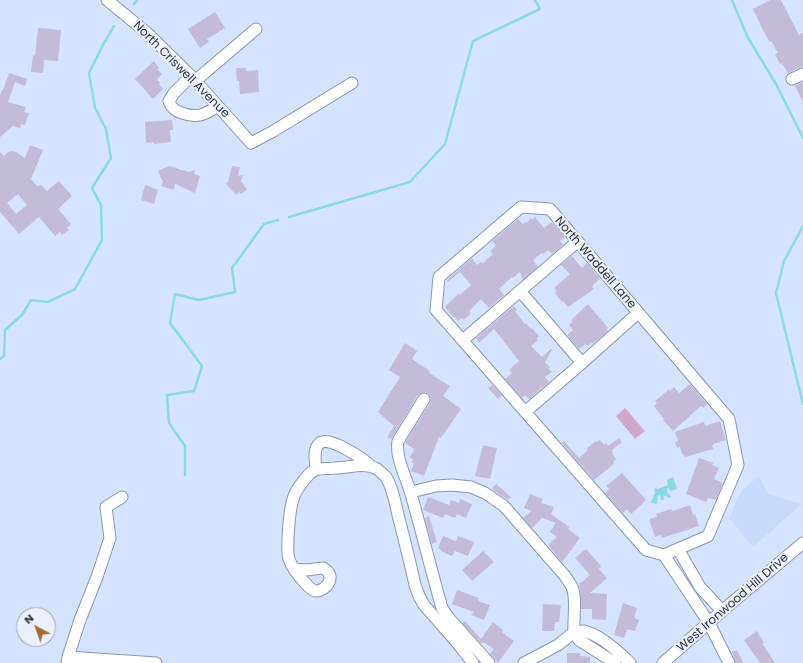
<!DOCTYPE html>
<style>
body{margin:0}
#map{position:relative;width:803px;height:663px;overflow:hidden;background:#d6e3ff;font-family:Poppins,sans-serif}
canvas{display:block}
.north{position:absolute;left:16px;top:607px;width:40px;height:40px;box-sizing:border-box;background:#ebf0fc;border:1px solid #a0a5b0;border-radius:50%;rotate:319deg;font-size:11px;font-weight:700;line-height:16px;text-align:center;color:#30343f}
.north::after{content:'';display:block;margin:auto;width:14px;height:18px;background:#a66c2b;clip-path:polygon(50% 0,100% 100%,50% 72%,0 100%)}
</style>
<div id="map">
<canvas width="803" height="663"></canvas>
<div class="north">N</div>
</div>
<script>
const ctx = document.querySelector('canvas').getContext('2d');
ctx.lineJoin = 'round';
function fillPath(path, color) {
  ctx.fillStyle = color;
  ctx.fill(path, 'evenodd');
}
function stroke(path, color, width, dash) {
  ctx.strokeStyle = color;
  ctx.lineWidth = width;
  ctx.lineCap = dash ? 'butt' : 'round';
  ctx.setLineDash(dash || []);
  ctx.stroke(path);
}
function write(font, color, halo, rows, align = 'center') {
  ctx.font = font + ' Poppins,sans-serif';
  ctx.lineWidth = 4;
  ctx.setLineDash([]);
  ctx.textBaseline = 'middle';
  ctx.strokeStyle = halo;
  ctx.fillStyle = color;
  for (const [text, x, y, turn = 0] of rows) {
    ctx.save();
    ctx.translate(x, y);
    ctx.rotate((+turn || 0) * Math.PI / 180);
    ctx.textAlign = isNaN(turn) ? turn : align;
    if (halo) ctx.strokeText(text, 0, 0);
    ctx.fillText(text, 0, 0);
    ctx.restore();
  }
}
fillPath(new Path2D(`
 M759,476l9,18 34,10 -49,43 -24,-29 13,-28z`), '#c9d9fc');
fillPath(new Path2D(`
 M625,408l20,23 -10,8 -19,-23z`), '#cea9ca');
fillPath(new Path2D(`
 M673,477l4,12 -6,2 -3,-3h-1l1,6h2l1,3 -3,1 -3,-5 1,3h-2l-1,-2 1,6h-2l-2,-1 1,-4 -3,1 -1,8 -6,-1 4,-11 -1,-2 1,-2 3,1 10,-4 -1,-5z`), '#8bdae0');
stroke(new Path2D(`
 M732,0l15,36 29,48 27,54
 M134,4l3,-4
 M289,217l121,-35 35,-38 28,-103 67,-32 -5,-9
 M803,226l-19,35 -8,32 27,111
 M0,359l4,-3 1,-26 17,-15 9,-15 17,2 27,-13 27,-49 -1,-35 -9,-17 19,-30 -5,-29 -11,-21 -6,-35 15,-30 10,-17
 M185,475v-29l-16,-23 -2,-28 27,-4 8,-25 -32,-43 5,-29 24,6 36,-8 -3,-24 32,-44 14,-4`), '#8bdae0', 2.5);
fillPath(new Path2D(`
 M770,0h11l18,35 4,-2v33l-15,7 -6,-10 -2,1 -5,-10 3,-1 -7,-12 -1,1 -5,-8 -12,-25z
 M215,12l10,16 -18,11 2,3 -9,6 -12,-19z
 M38,28l23,2 -3,31 -14,-1 -1,13 -12,-1 2,-17 2,1z
 M154,61l5,7 -2,1 5,5 -5,5 3,4 -1,1 4,5 -10,10 -18,-20z
 M236,68h10v3l12,-1 1,22 -19,2 -1,-13h-2z
 M9,73l18,6 -2,7 -10,-4 -7,20 18,5 -2,5 5,1 -4,12 -4,-1 -1,4 -7,-2 -13,11v-42l2,-5h1z
 M803,82v20l-8,-16z
 M172,120l1,10h-3l1,12 -17,2v-2l-8,1 -1,-21z
 M30,145l13,5 -12,29 6,7 4,-1 6,6 12,-10 13,15 -14,13 13,15 -4,4 2,2 -7,5 -2,-3 -5,4 -16,-19 -20,17 -19,-22v-60l4,4 4,-4 4,-1 4,1 9,6zM18,194l9,11 -11,9 -9,-11z
 M169,166l8,2 1,1 11,3 6,-2 -1,4 6,2 -5,17 -20,-9 -1,6 -13,-4 2,-4 -5,-11z
 M232,166l8,1 -2,9 5,-1 -2,6 6,8 -6,5 -2,-2 -3,3 -10,-11 2,-2z
 M145,185l13,5 -4,14 -13,-4z
 M535,217l9,11 8,-6 13,15 -5,4 3,4 -11,9 -4,-4 -5,4 -1,-1 -9,7 5,7 -15,13 -3,-8 -7,6 -1,-1 -13,12 5,6 -15,13 -8,-9 -12,12 2,2 -7,7 -2,-2 -4,3 -3,-4 -1,1 -9,-11 14,-14 1,2 11,-10 -11,-13 -12,10 -1,-2 25,-22 5,7 4,-3 2,1 10,-9 -3,-3 6,-5 -1,-1h1l-4,-4 26,-22 5,5 2,-2 1,1 5,-5 1,2z
 M572,256l10,12 5,-5 13,16 -7,6v1l-1,1 2,2 -26,18 -5,-6 -1,1 -7,-9 2,-2 -3,-3 16,-14 -9,-9z
 M588,304l20,24 -2,1 2,2 -16,13 -1,-1 -3,3 -2,-2 -7,5 -12,-14 6,-5 -4,-5 4,-3 -2,-2z
 M514,306l3,4 -2,1 10,13 1,-1 5,6 1,-1 7,8 -3,3 2,1 -7,6 11,11 9,-8 1,1 -7,12 5,5 -2,1 4,4 -7,5 4,5 -20,17 -4,-4 -3,3 -17,-19 7,-6 -3,-3 10,-9 -25,-32 -15,14 -3,-5z
 M405,343l12,8 -5,8 18,12 -1,2 21,13 -7,10 18,13 -20,29 -2,-1 -15,39 -13,-5 3,-8h-2l1,-4 -3,-1 4,-9 -9,-6 25,-40 1,-4 -1,-4 -3,-2 -3,-1 -3,1 -3,2 -27,44 -4,-2 7,-11 -16,-14 22,-35 -11,-7z
 M690,384l17,20 -4,4 -2,-2 -28,25 -10,-11 1,-1 -10,-13 3,-3 -2,-2 14,-12 1,2 4,-4 5,6z
 M492,385l10,11 -4,3 -10,-11z
 M720,421l6,19 -13,4v1h-1l1,4 -28,8 -2,-3h-1l-2,-7 -3,1 -2,-6 3,-1 -3,-9 29,-10 1,4z
 M619,438l3,4 -10,8 1,3 -1,1 4,5 -3,3 1,2 -20,16 -32,-37 2,-2 15,17 9,-8 -1,-2 9,-7 1,1 3,-2 4,5 2,-2 2,3z
 M483,445l14,3 -7,31 -15,-3z
 M699,458l14,5 -1,2 7,3 -5,11 9,4 -7,17 -8,-2 -2,4 -20,-8z
 M622,473l24,27 -15,14 -4,-5 -4,4 -18,-20 4,-4 -3,-3z
 M496,484l15,13 -3,3 -16,-11z
 M530,494l13,5 -2,4 13,4 -3,7 18,13 -1,2 12,9 -18,24 -14,-17 9,-8 -7,-5 6,-9 -14,-5 -10,10 -9,-10 8,-7 -7,-3z
 M428,497l21,8 2,-5 8,3 1,-4 12,5 -6,14 -9,-4 -2,4 -10,-4 -2,4 -20,-8z
 M690,505l3,10 2,-1 4,12 -37,12 -1,-3 -6,2 -6,-18 8,-2 -1,-3 15,-5 1,2z
 M429,516l8,26 -5,2 -7,-26z
 M443,536l13,5 2,-5 16,6 -6,14 -13,-5 -3,5 -11,-5v-1l-3,-2z
 M586,549l15,17 -2,3 8,9 -17,15 17,1 -1,26 -14,-1v-10h-11v-13l-2,-13 3,-1 8,-7 -15,-17z
 M483,551l11,11 -22,19 -10,-11z
 M457,590l22,8 -1,3 12,4 -6,15 -13,-5 3,-3 -22,-8z
 M623,603l14,5 -3,10 5,2 -4,11 -8,-2 -3,9 -10,-3z
 M543,604l18,1 -2,17h-4l-1,9h-12z
 M465,621l16,18 12,-17 10,8 -1,2 12,9 -16,22 -8,-9 4,-5 -11,-7 -2,2 -19,-21z
 M757,631l7,12h-2l13,20h-15l-16,-23z
 M737,650l6,13h-7l-4,-11z
 M567,653h13v3l10,1v6h-23z`), '#c3bbd8');
const minor = new Path2D(`
 M107,0l39,32 45,44 60,67 21,-11 80,-49
 M191,76l-17,17 -5,8c2,7 6,10 13,12 15,6 24,1 36,-7
 M792,79l11,-5
 M195,81l61,-52
 M521,207l29,2 179,210 9,46 -30,71 -44,19 -18,-5 -210,-240 3,-33z
 M520,291l62,72 -57,49
 M463,340l114,-98
 M582,363l56,-50
 M424,399l-26,42c-3,17 9,38 13,53 11,38 20,76 31,114l6,9 41,46
 M316,469c-1,-8 -3,-21 4,-26 9,-8 45,17 52,24
 M411,492l25,-6 16,-1 19,2 14,6 19,13 61,70c2,3 5,7 7,11 5,11 1,32 2,45l-16,13 -34,18
 M678,549l22,38 22,24
 M664,555l45,68 20,40
 M294,569l12,1 17,-2c15,8 3,23 -7,23 -3,0 -6,-3 -8,-5 -7,-7 -16,-17 -19,-27 -2,-6 -1,-14 -1,-21 1,-13 1,-29 6,-42 2,-6 7,-12 11,-17 4,-5 8,-10 15,-10 5,-1 10,0 15,-1 14,0 29,-6 42,1 3,2 6,5 9,8 7,11 9,25 12,38 6,23 12,47 17,70l4,11 5,9 35,40 14,18
 M68,657l88,6
 M67,663l1,-6 12,-37 17,-43 13,-39 -4,-31 16,-10
 M615,663l-36,-23 -5,-8c3,0 7,-1 9,-1 16,3 36,21 47,32
 M663,663l59,-52 81,-68`);
stroke(minor, '#8b97b1', 13);
stroke(minor, '#fff', 11);
write('12px', '#30343f', '#ebf0fc', [
 ["North Criswell Avenue",181,70,45],
 ["North Waddell Lane",595,263,49],
 ["West Ironwood Hill Drive",733,603,-41]
]);
</script>
